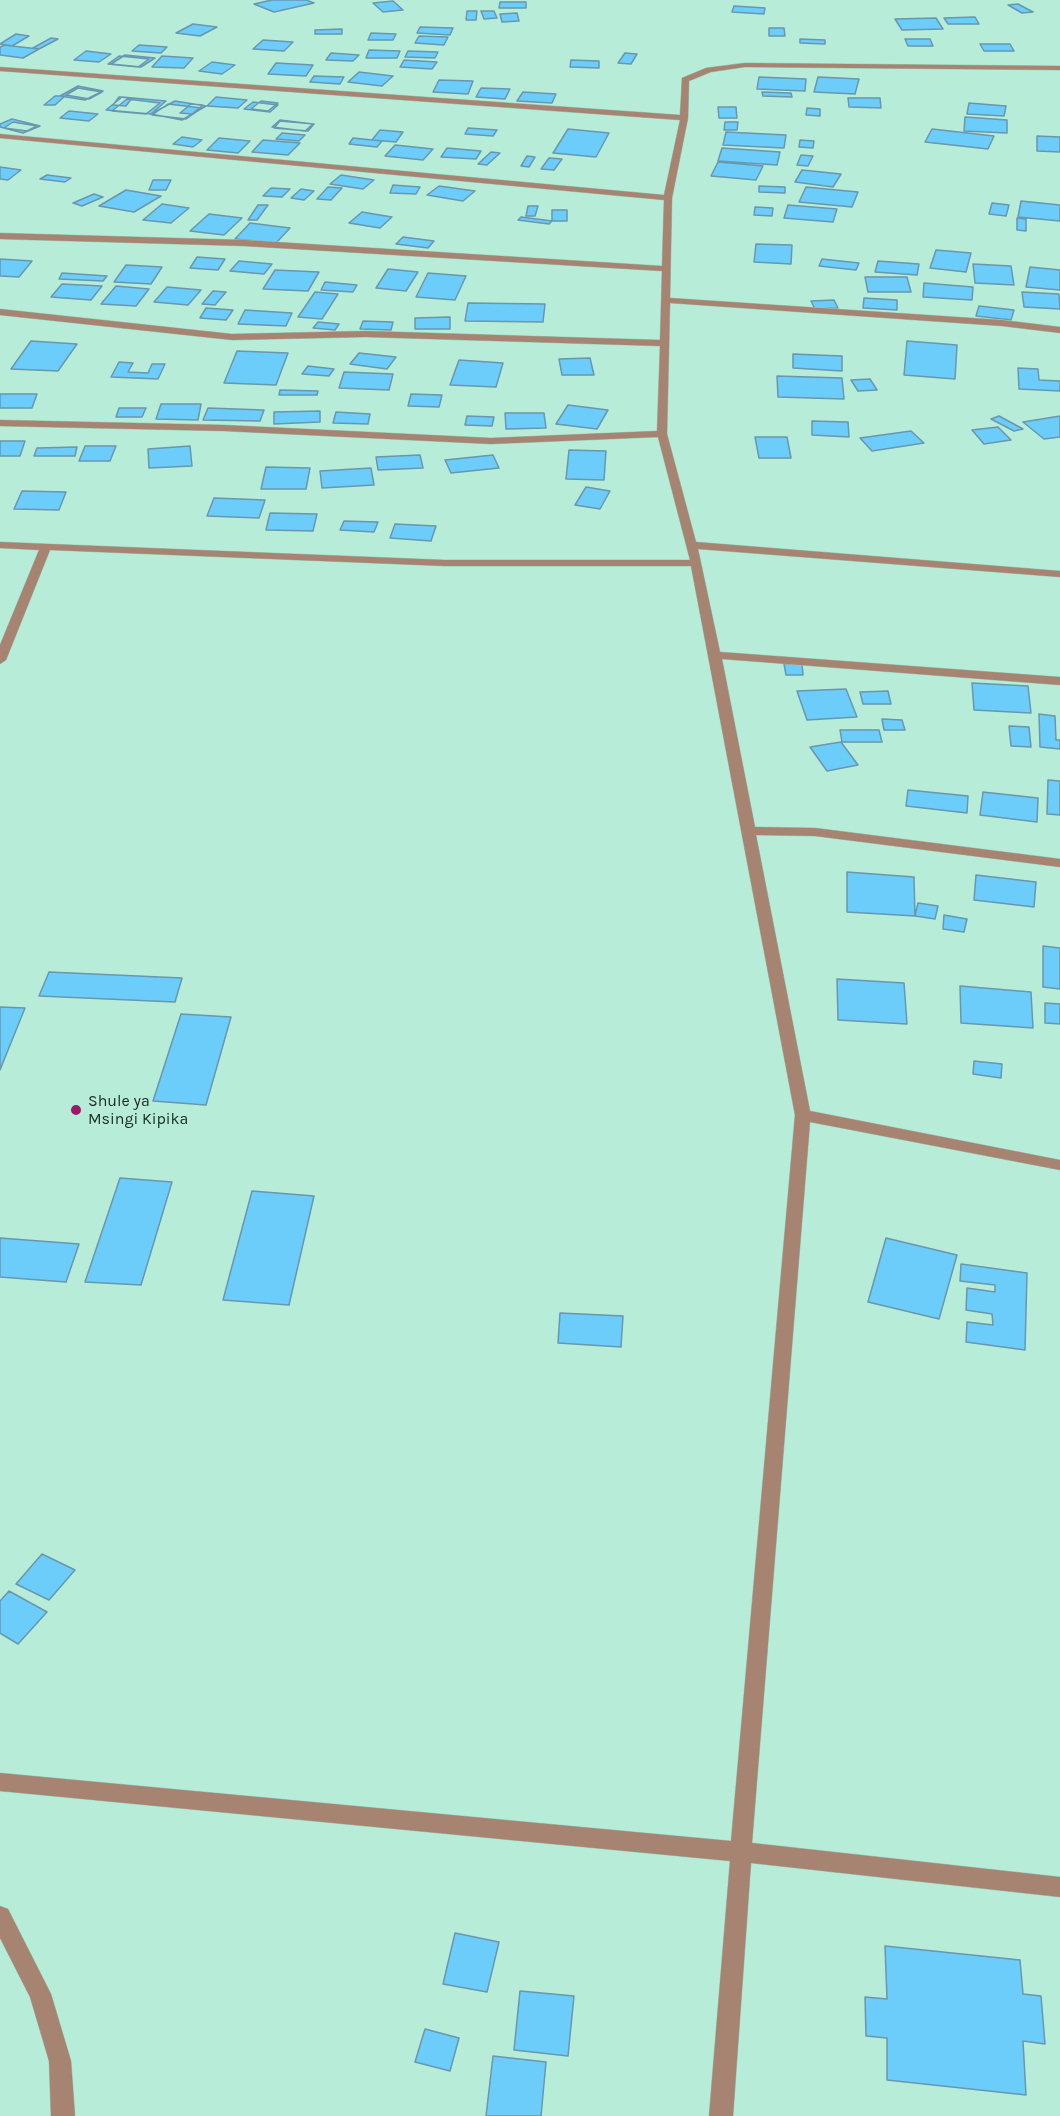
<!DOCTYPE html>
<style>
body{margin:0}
canvas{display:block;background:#b7ecd8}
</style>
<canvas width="1060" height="2116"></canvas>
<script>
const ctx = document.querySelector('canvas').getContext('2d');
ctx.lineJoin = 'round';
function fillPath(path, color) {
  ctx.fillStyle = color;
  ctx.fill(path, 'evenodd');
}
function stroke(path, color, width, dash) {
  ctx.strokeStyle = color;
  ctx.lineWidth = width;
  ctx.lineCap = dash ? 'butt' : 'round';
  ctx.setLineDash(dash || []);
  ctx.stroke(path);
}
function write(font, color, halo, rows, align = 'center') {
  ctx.font = font + ' Karla,sans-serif';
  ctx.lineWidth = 6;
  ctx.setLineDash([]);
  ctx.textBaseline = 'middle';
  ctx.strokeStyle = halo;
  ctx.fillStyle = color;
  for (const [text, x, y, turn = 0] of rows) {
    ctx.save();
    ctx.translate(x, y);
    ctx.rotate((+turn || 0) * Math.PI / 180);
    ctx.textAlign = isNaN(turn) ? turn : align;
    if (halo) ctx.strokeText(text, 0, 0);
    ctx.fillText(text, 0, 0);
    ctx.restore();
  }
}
const building = new Path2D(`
 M272,0h34l8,3 -40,9 -20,-8z
 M393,1l10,9 -20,2 -10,-9z
 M500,2h26v6h-27z
 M1018,4l15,8 -11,1 -14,-8z
 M734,6l31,2 -1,6 -32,-2z
 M467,11h10l-1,9h-10z
 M481,11h13l3,7 -13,1z
 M517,13l2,8 -17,1 -2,-8z
 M975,17l4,7h-31l-4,-6z
 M936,18l7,11 -41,1 -7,-11z
 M193,24l24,3 -17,9 -24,-3z
 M420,27l33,1 -3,7 -33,-2z
 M769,28h15l1,8h-16z
 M342,29v5h-27v-4z
 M371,33l25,1 -3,6h-25z
 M16,34l13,2 -17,10 -12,-2z
 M419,36l29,1 -4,8 -29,-2z
 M51,38l7,1 -19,10 -6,-1z
 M800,39l25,1v4l-25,-1z
 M905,39h25l3,7h-25z
 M263,40l30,2 -9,9 -31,-2z
 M980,44h30l4,7h-30z
 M5,45l7,1 27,3 -16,9 -23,-3v-8z
 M139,45l28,2 -6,6 -29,-2z
 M369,50l31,1 -3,7h-31z
 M86,51l25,3 -12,8 -25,-2z
 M408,51l30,1 -3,6 -30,-1z
 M331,53l28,2 -6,6 -27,-1z
 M625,53l12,1 -6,10 -13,-1z
 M125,55l30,3 -14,9 -30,-3z
 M119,56l30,3 -11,8 -30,-3z
 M162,56l31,2 -9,10 -32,-1z
 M404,60l33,2 -5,7 -32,-2z
 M571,60l28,1v7l-29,-1z
 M212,62l23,3 -13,9 -23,-3z
 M276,63l37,2 -7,11 -38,-2z
 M359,72l34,4 -11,10 -34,-4z
 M314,76l30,1 -4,7 -30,-2z
 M759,77l47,2 -1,12 -48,-2z
 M818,77l41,2 -4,15 -41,-2z
 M439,80l34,1 -5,13 -35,-2z
 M78,86l25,5 -18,9 -25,-4z
 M78,88l24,4 -13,7 -23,-4z
 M481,88l29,1 -5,10 -29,-2z
 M523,92l33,2 -4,9 -35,-2z
 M762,92l29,1 1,4 -29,-1z
 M55,96h10l-10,9h-11z
 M119,97l13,1 -6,8 -13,-1z
 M122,97l44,4 -15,13 -45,-4z
 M216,97l31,3 -9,8 -31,-2z
 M848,98h32l1,10 -32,-1z
 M127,99l33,4 -14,11 -34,-3z
 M175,101l31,5 -24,14 -31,-6z
 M261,101l17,2 -10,8 -17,-2z
 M253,102l25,3 -8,7 -26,-3z
 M969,103l37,3 -2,10 -37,-2z
 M168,104l34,4 -16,11 -34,-4z
 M191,104l12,1 -11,9 -12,-1z
 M718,107h18l1,11h-18z
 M807,108l13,1v7l-14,-1z
 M69,111l29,3 -9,7 -29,-3z
 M965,117l42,3v13l-43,-2z
 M12,119l28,7 -17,7 -23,-6v-3z
 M280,120l33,4 -8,7 -33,-4z
 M280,121l34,3 -6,7 -34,-3z
 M13,122l24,4 -10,5 -23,-3z
 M725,122h13l-1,8h-13z
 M468,128l29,2 -4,6 -28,-2z
 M568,129l41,4 -13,24 -43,-4z
 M932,129l62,7 -6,13 -63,-7z
 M380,130l23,2 -7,10 -24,-2z
 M726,132l60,3 -2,13 -61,-3z
 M282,133l23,2 -6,6 -23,-2z
 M1037,136l23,1v15l-23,-1z
 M182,137l20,3 -9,7 -20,-3z
 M219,138l31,3 -12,12 -31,-3z
 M353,138l29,3 -5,6 -28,-3z
 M263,140l37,3 -12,12 -36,-3z
 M800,140l14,1 -1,7 -14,-1z
 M395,145l38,4 -10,11 -38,-4z
 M447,148l34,3 -5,8 -35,-2z
 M722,148l58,4 -3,13 -59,-4z
 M491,152l9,1 -13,12 -9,-1z
 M801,155l12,1 -5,10 -11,-1z
 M527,156l8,1 -6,10 -8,-1z
 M549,158l13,1 -8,11 -13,-1z
 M718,162l45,4 -7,14 -45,-4z
 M0,167l21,3 -13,10 -8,-1z
 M802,170l39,4 -8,13 -38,-5z
 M47,175l24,3 -6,4 -25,-3z
 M341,175l33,5 -11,9 -33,-5z
 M153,180h18l-5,10h-17z
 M393,185l27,2 -4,7 -26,-1z
 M439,186l36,5 -12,10 -36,-6z
 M759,186l26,1v6l-26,-1z
 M328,187l14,1 -11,12 -14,-1z
 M806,187l52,5 -6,15 -53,-5z
 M271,188l19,1 -8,8 -19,-1z
 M301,189l13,2 -10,9 -13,-2z
 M126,190l35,6 -27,16 -35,-6z
 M94,194l9,3 -21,9 -9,-3z
 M1021,201l39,4v16l-42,-4z
 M992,203l17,2 -3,11 -17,-2z
 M162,204l27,4 -18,15 -28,-3z
 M258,205h10l-11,15h-9z
 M788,205l49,4 -4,13 -49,-4z
 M528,206h10l-3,10h-9z
 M755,207l18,1 -1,8 -18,-1z
 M552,210h15v11h-15z
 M362,212l30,5 -12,11 -31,-5z
 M209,214l33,4 -18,17 -34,-4z
 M521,217l31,4 -3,3 -31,-4z
 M1017,218l9,1v12l-9,-1z
 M250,223l40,5 -14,15 -41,-4z
 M403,237l31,4 -6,7 -32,-4z
 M756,244l36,1 -1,19 -37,-2z
 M936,250l35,3 -5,19 -36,-4z
 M197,257l28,2 -7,11 -28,-2z
 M0,259l32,2 -13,16 -19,-1z
 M822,259l37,4 -3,7 -37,-4z
 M239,261l33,3 -8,10 -34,-3z
 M878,261l41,3 -2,11 -42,-3z
 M973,264l38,2 3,19 -39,-2z
 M126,265l36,2 -11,17 -37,-2z
 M1030,267l30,3v20l-34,-3z
 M388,269l30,3 -12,19 -30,-3z
 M275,270l44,2 -11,19 -45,-2z
 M62,273l45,3 -4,5 -44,-2z
 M428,273l38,3 -11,24 -39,-3z
 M865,277h42l4,15h-43z
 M325,282l32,3 -4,7 -32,-2z
 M924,283l49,4 -1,13 -49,-3z
 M62,284l40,2 -11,14 -40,-3z
 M116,286l33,3 -13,17 -35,-2z
 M167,287l34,3 -13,15 -34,-3z
 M213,291l13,1 -11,13 -13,-1z
 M315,292l23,2 -16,25 -24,-2z
 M1022,292l37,2 1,15 -36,-2z
 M864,298l33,2v10l-34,-2z
 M834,300l4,8 -23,1 -4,-8z
 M468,303l77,1 -2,18 -78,-1z
 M979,306l35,4 -3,10 -35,-4z
 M206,308l27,2 -7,10 -26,-2z
 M245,310l47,3 -6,13 -48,-2z
 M450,317v12h-35v-11z
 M363,321l30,1 -2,8 -31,-1z
 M318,322l21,2 -4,6 -22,-2z
 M31,341l46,3 -19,27 -47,-2z
 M907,341l50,4 -2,34 -51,-4z
 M237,351l51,2 -12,32 -52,-2z
 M359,353l37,4 -9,12 -37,-5z
 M793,354l49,2v15l-49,-3z
 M590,358l4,17h-32l-3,-16z
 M459,360l44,3 -7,24 -46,-2z
 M119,362l14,1 -5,9 20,1 4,-9h13l-7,15 -47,-2z
 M308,366l26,3 -5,7 -27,-2z
 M1018,368l20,1 1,11 21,1v10l-41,-2z
 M344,372l49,2 -4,16 -50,-2z
 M777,376l65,2 2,21 -66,-2z
 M870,379l7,11 -19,1 -7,-11z
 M280,390l38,1 -1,4h-38z
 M0,394h37l-5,14h-32z
 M411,394l31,1 -3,12 -31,-1z
 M161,404h40l-3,16 -42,-1z
 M568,405l40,5 -11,19 -41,-5z
 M119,408h27l-4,9h-26z
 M208,408l56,2 -4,11 -57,-1z
 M320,411v11l-46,2v-12z
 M336,412l34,2 -2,10 -35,-1z
 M505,413h39l2,15 -40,1z
 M467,416l27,1 -2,9 -27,-1z
 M999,416l24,13 -9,2 -23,-12z
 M1060,416v21l-16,2 -21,-17z
 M812,421l36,1 1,15 -37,-2z
 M998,427l13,13 -27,4 -12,-14z
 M911,431l13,12 -52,8 -12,-13z
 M755,437h32l4,21h-32z
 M0,441h25l-5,15h-20z
 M85,446h31l-6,15h-31z
 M190,446l2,20 -43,2 -1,-19z
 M77,447l-2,9h-41l3,-8z
 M569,450l37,1 -2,29 -38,-1z
 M420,455l3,13 -45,2 -2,-13z
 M493,455l6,13 -48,5 -6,-13z
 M266,467l44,1 -4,21h-45z
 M371,468l3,17 -52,3 -2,-17z
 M586,487l24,4 -10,18 -25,-4z
 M22,491l44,1 -7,18 -45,-1z
 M214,498l51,2 -6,18 -52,-2z
 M270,513l47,1 -4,17 -47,-1z
 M344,521l34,1 -4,10 -34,-2z
 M395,524l41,2 -5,15 -41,-3z
 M784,664h18l1,11h-17z
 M972,683l56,3 3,27 -57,-3z
 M846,689l11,28 -50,3 -10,-29z
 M888,691l3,13h-28l-3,-12z
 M1039,714l16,2 1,24h4v9l-20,-2z
 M882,719l20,1 3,10h-21z
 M1009,726l20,1 2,20 -20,-1z
 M840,730h39l3,12h-40z
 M841,742l17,23 -31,6 -17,-24z
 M1048,780l12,1v34l-13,-1z
 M908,790l60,6 -1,17 -61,-7z
 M983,792l55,6 -1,24 -57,-7z
 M847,872l67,5 1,39 -68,-4z
 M976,875l60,7 -2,25 -60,-7z
 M918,903l20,3 -3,13 -20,-3z
 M944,915l23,4 -3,13 -21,-3z
 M1043,946l17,2v41l-17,-2z
 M49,972l133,6 -7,24 -136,-6z
 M837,979l67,4 3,41 -69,-4z
 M960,986l71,6 2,36 -72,-5z
 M1045,1003l15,1v20l-15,-1z
 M0,1007l25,1 -25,62z
 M181,1014l50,3 -25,88 -53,-4z
 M974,1061l28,3 -1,14 -28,-4z
 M120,1178l52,4 -31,103 -56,-3z
 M252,1191l62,5 -25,109 -66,-5z
 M0,1238l79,6 -13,38 -66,-5z
 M886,1238l71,17 -18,64 -71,-17z
 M961,1264l66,9 -2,77 -59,-8 1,-20 26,3 -1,-11 -26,-4 1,-22 28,4v-7l-35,-4z
 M560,1313l63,3 -2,31 -63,-4z
 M42,1554l33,16 -26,30 -33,-16z
 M9,1591l38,21 -29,32 -18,-11v-32z
 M455,1933l44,9 -12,50 -44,-8z
 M885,1946l135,14 3,34 18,2 4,48 -22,-3 3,54 -139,-15v-42l-21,-2 -1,-39 22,2z
 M520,1991l54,5 -6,60 -54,-6z
 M425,2029l34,9 -9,33 -35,-9z
 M493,2056l53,6 -5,54h-55z`);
fillPath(building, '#6ccdfa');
stroke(building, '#6997ae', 1.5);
const minor = new Path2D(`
 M745,63l315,3v4l-315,-3 -34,5 -22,9 -1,37 -16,80 -2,100 332,22 58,7v6l-58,-7 -332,-23 -3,131 29,108 364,29v6l-362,-28 22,103 340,25v8l-338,-26 33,168 60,1 245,31v8l-245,-31 -59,-1 54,276 250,49v10l-250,-48 -58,721 308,34v20l-309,-34 -18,253h-24l21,-255 -730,-70v-18l731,68 64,-726 -104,-549h-246l-395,-16 -44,110 -6,4v-19l39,-95 -39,-2v-6l445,18h245l-32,-123 -167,7 -267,-13 -224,-5v-6l224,5 267,13 166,-7 3,-85 -294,-9 -134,3 -232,-25v-6l232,25 134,-3 294,9 2,-69 -418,-25 -244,-7v-6l244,7 418,26 2,-66 -664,-62v-4l664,61 16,-75 -680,-49v-4l680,48 2,-37 24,-10z
 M0,1906l8,3 43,85 20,67 4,55h-24l-2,-55 -19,-64 -30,-59z`);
stroke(minor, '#9ac9b8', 1);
fillPath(minor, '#a78472');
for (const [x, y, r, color] of [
 [76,1110,6,"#9e1868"]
]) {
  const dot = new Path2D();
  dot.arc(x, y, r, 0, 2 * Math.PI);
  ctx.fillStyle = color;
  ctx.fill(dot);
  stroke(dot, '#b7ecd8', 2);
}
write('16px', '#172c25', '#b7ecd8', [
 ["Shule ya",88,1101],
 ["Msingi Kipika",88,1119]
], 'left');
</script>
